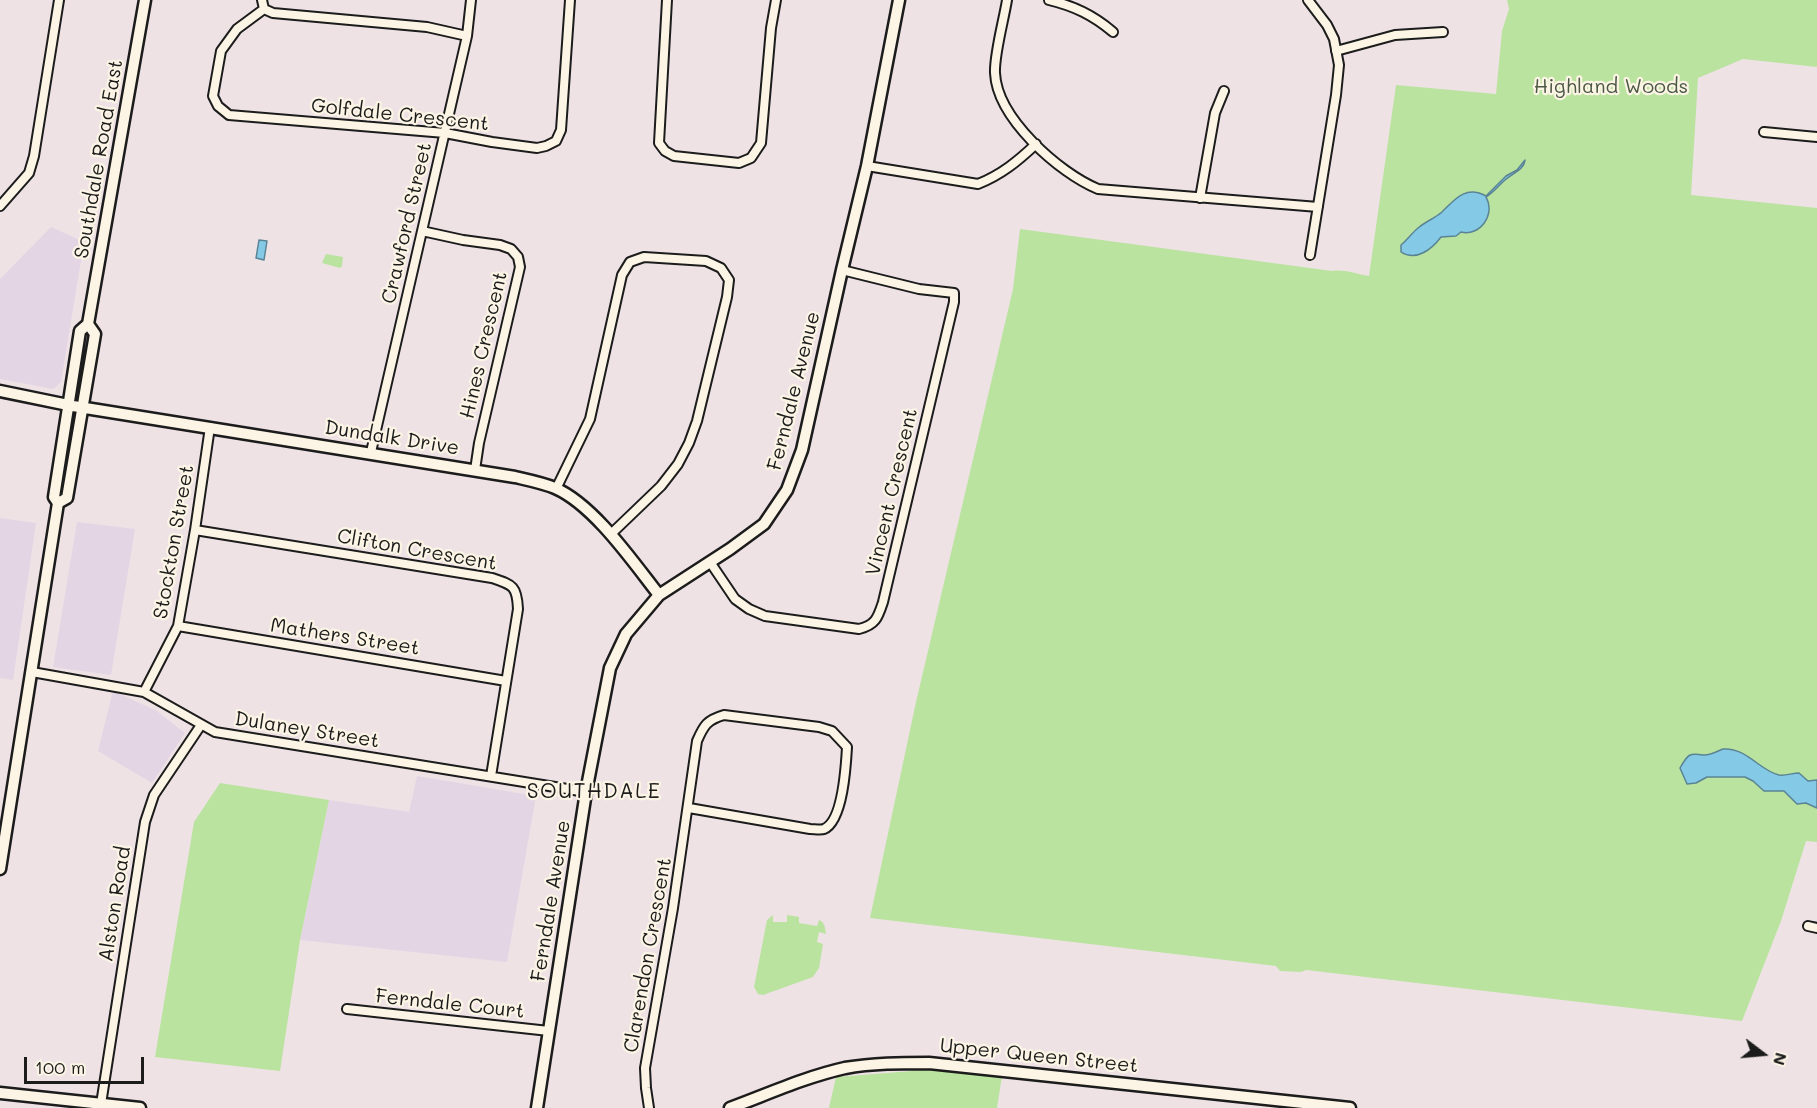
<!DOCTYPE html>
<style>
body{margin:0}
#map{position:relative;width:1817px;height:1108px;overflow:hidden;background:#eee2e5;font-family:Mali,sans-serif}
canvas{display:block}
.north{position:absolute;left:1733px;top:1024px;width:60px;height:60px;-webkit-text-stroke:4px #fcf5e5;paint-order:stroke;rotate:106deg;font-size:16px;font-weight:700;line-height:24px;text-align:center;color:#1c1c1c}
.north::after{content:'';display:block;margin:auto;width:21px;height:27px;background:#1c1c1c;clip-path:polygon(50% 0,100% 100%,50% 72%,0 100%)}
.scale{position:absolute;left:24px;top:1057px;width:120px;height:27px;box-sizing:border-box;border:3px solid #1c1c1c;border-top:0;padding-left:8px;font-size:18px;line-height:21px;white-space:nowrap;color:#1c1c1c;-webkit-text-stroke:4px #fcf5e5;paint-order:stroke}
</style>
<div id="map">
<canvas width="1817" height="1108"></canvas>
<div class="north">N</div>
<div class="scale">100 m</div>
</div>
<script>
const ctx = document.querySelector('canvas').getContext('2d');
ctx.lineJoin = 'round';
function fillPath(path, color) {
  ctx.fillStyle = color;
  ctx.fill(path, 'evenodd');
}
function stroke(path, color, width, dash) {
  ctx.strokeStyle = color;
  ctx.lineWidth = width;
  ctx.lineCap = dash ? 'butt' : 'round';
  ctx.setLineDash(dash || []);
  ctx.stroke(path);
}
function write(font, color, halo, rows, align = 'center') {
  ctx.font = font + ' Mali,sans-serif';
  ctx.lineWidth = 4.5;
  ctx.setLineDash([]);
  ctx.textBaseline = 'middle';
  ctx.strokeStyle = halo;
  ctx.fillStyle = color;
  for (const [text, x, y, turn = 0] of rows) {
    ctx.save();
    ctx.translate(x, y);
    ctx.rotate((+turn || 0) * Math.PI / 180);
    ctx.textAlign = isNaN(turn) ? turn : align;
    if (halo) ctx.strokeText(text, 0, 0);
    ctx.fillText(text, 0, 0);
    ctx.restore();
  }
}
fillPath(new Path2D(`
 M51,227l33,15 -23,140 -8,7 -53,-10v-100z
 M0,518l36,5 -23,157 -13,-2z
 M77,522l58,7 -24,146 -58,-8z
 M113,691l44,20 28,22 -33,50 -54,-32z
 M417,776l119,20 -29,166 -207,-22 29,-140 80,12z`), '#e4d5e5');
fillPath(new Path2D(`
 M1507,0h310v67l-74,-8 -45,19 -7,117 126,13v634l-11,-1 -25,80 -39,100 -436,-51 -5,2 -21,-1 -4,-5 -406,-48 46,-216 97,-413 7,-60 312,42c12,-2 24,3 37,5l27,-191 100,9 6,-63 7,-22z
 M326,254l17,3 -1,9 -2,2 -18,-5z
 M220,783l109,17 -29,140 -20,131 -125,-14 39,-235z
 M773,915v7h14v-7l12,2v6l18,3 2,-6c6,2 6,8 7,14l-7,-2 -2,10 6,2 -4,24 -6,9 -50,18 -5,-1 -4,-7 13,-67z
 M925,1070l77,6 -5,32h-168l7,-31z`), '#bae39f');
const water = new Path2D(`
 M1525,160c-1,10 -12,13 -20,20 -7,6 -11,12 -19,17 10,17 -6,40 -25,35l-5,4 -15,1c-9,12 -25,25 -40,15v-7c6,-5 11,-12 17,-17 7,-6 17,-10 24,-16 13,-13 24,-27 44,-16l20,-20 11,-6z
 M259,240l8,1 -3,19 -8,-2z
 M1723,749c23,-2 37,22 56,26 7,1 13,-2 20,-2l9,8 9,-1v28l-11,-5 -9,1 -13,-13h-20l-11,-10 -8,-4h-38l-11,6 -9,1 -7,-16c8,-14 9,-15 23,-13 6,1 15,-4 20,-6z`);
fillPath(water, '#84c9e5');
stroke(water, '#5a8495', 1.5);
const street = new Path2D(`
 M262,0l2,9 9,4 154,14 40,9
 M667,0l-8,143 6,8 9,5 65,7 12,-5 10,-15 10,-115 5,-28
 M1007,0c-3,19 -13,55 -12,73 2,45 64,100 103,116l220,18
 M1049,0c25,6 44,15 64,32
 M1308,0l19,25 7,14 5,26 -3,30 -26,160
 M264,9l-27,20 -16,22 -8,45 5,10 11,9 216,18 47,9 45,6 9,-2 10,-5 5,-11 9,-130
 M1336,51l59,-16 48,-3
 M1764,132l53,5
 M867,166l111,18c23,-9 40,-23 58,-40
 M1200,198l15,-85 9,-22
 M0,206l29,-33 5,-17 25,-156
 M422,231l41,9 37,5 11,4 7,8 2,10 -41,176 -4,27
 M371,452l96,-416 4,-36
 M556,489l34,-70 32,-144 8,-13 14,-5 62,4 15,7 8,12 -2,17 -30,124 -8,22 -11,21 -17,22 -50,48
 M195,530l297,48c21,7 25,8 26,31l-27,167
 M710,562l25,37 14,10 16,7 94,13c17,-4 19,-12 24,-27l71,-300v-9l-35,-4 -77,-19
 M178,626l328,55
 M32,672l112,20 71,40 371,60
 M144,692l34,-66 17,-96 15,-103
 M1808,926l9,2
 M347,1009l202,22
 M101,1104l44,-282 9,-27 47,-70
 M649,1108l-3,-20 -1,-20 28,-160 24,-167c7,-16 10,-21 27,-26l95,12 13,4 15,16c-1,18 -4,74 -23,82 -3,1 -10,0 -14,0l-121,-21`);
const secondary = new Path2D(`
 M0,391l73,15 442,71c13,3 28,6 40,11 39,17 78,74 104,107
 M58,503l9,-5 28,-164 -7,-10
 M0,869l58,-366 -4,-6 26,-166 8,-7 57,-324
 M0,1093l140,15
 M537,1108l49,-316 24,-124 16,-34 33,-39 71,-46 34,-25 23,-34 15,-40 40,-180 25,-104 32,-166
 M730,1108c38,-14 75,-31 115,-40 28,-5 56,-5 84,-5l421,45`);
stroke(street, '#1c1c1c', 12);
stroke(secondary, '#1c1c1c', 15);
stroke(street, '#fcf5e5', 8);
stroke(secondary, '#fcf5e5', 10);
write('20px', '#4b5843', '#fcf5e5', [
 ["Highland Woods",1611,87]
]);
write('20px', '#1c1c1c', '#fcf5e5', [
 ["Golfdale Crescent",400,115,6],
 ["Southdale Road East",99,159,-80],
 ["Crawford Street",407,223,-77],
 ["Hines Crescent",484,345,-77],
 ["Ferndale Avenue",794,391,-76],
 ["Dundalk Drive",392,438,9],
 ["Vincent Crescent",892,492,-77],
 ["Stockton Street",174,542,-80],
 ["Clifton Crescent",417,550,10],
 ["Mathers Street",345,637,9],
 ["Dulaney Street",307,730,9],
 ["Ferndale Avenue",551,901,-81],
 ["Alston Road",115,904,-81],
 ["Clarendon Crescent",648,955,-80],
 ["Ferndale Court",450,1004,6],
 ["Upper Queen Street",1039,1056,6]
]);
ctx.letterSpacing = '1.5px';
write('21px', '#1c1c1c', '#fcf5e5', [
 ["SOUTHDALE",594,792]
]);
ctx.letterSpacing = '0px';
</script>
